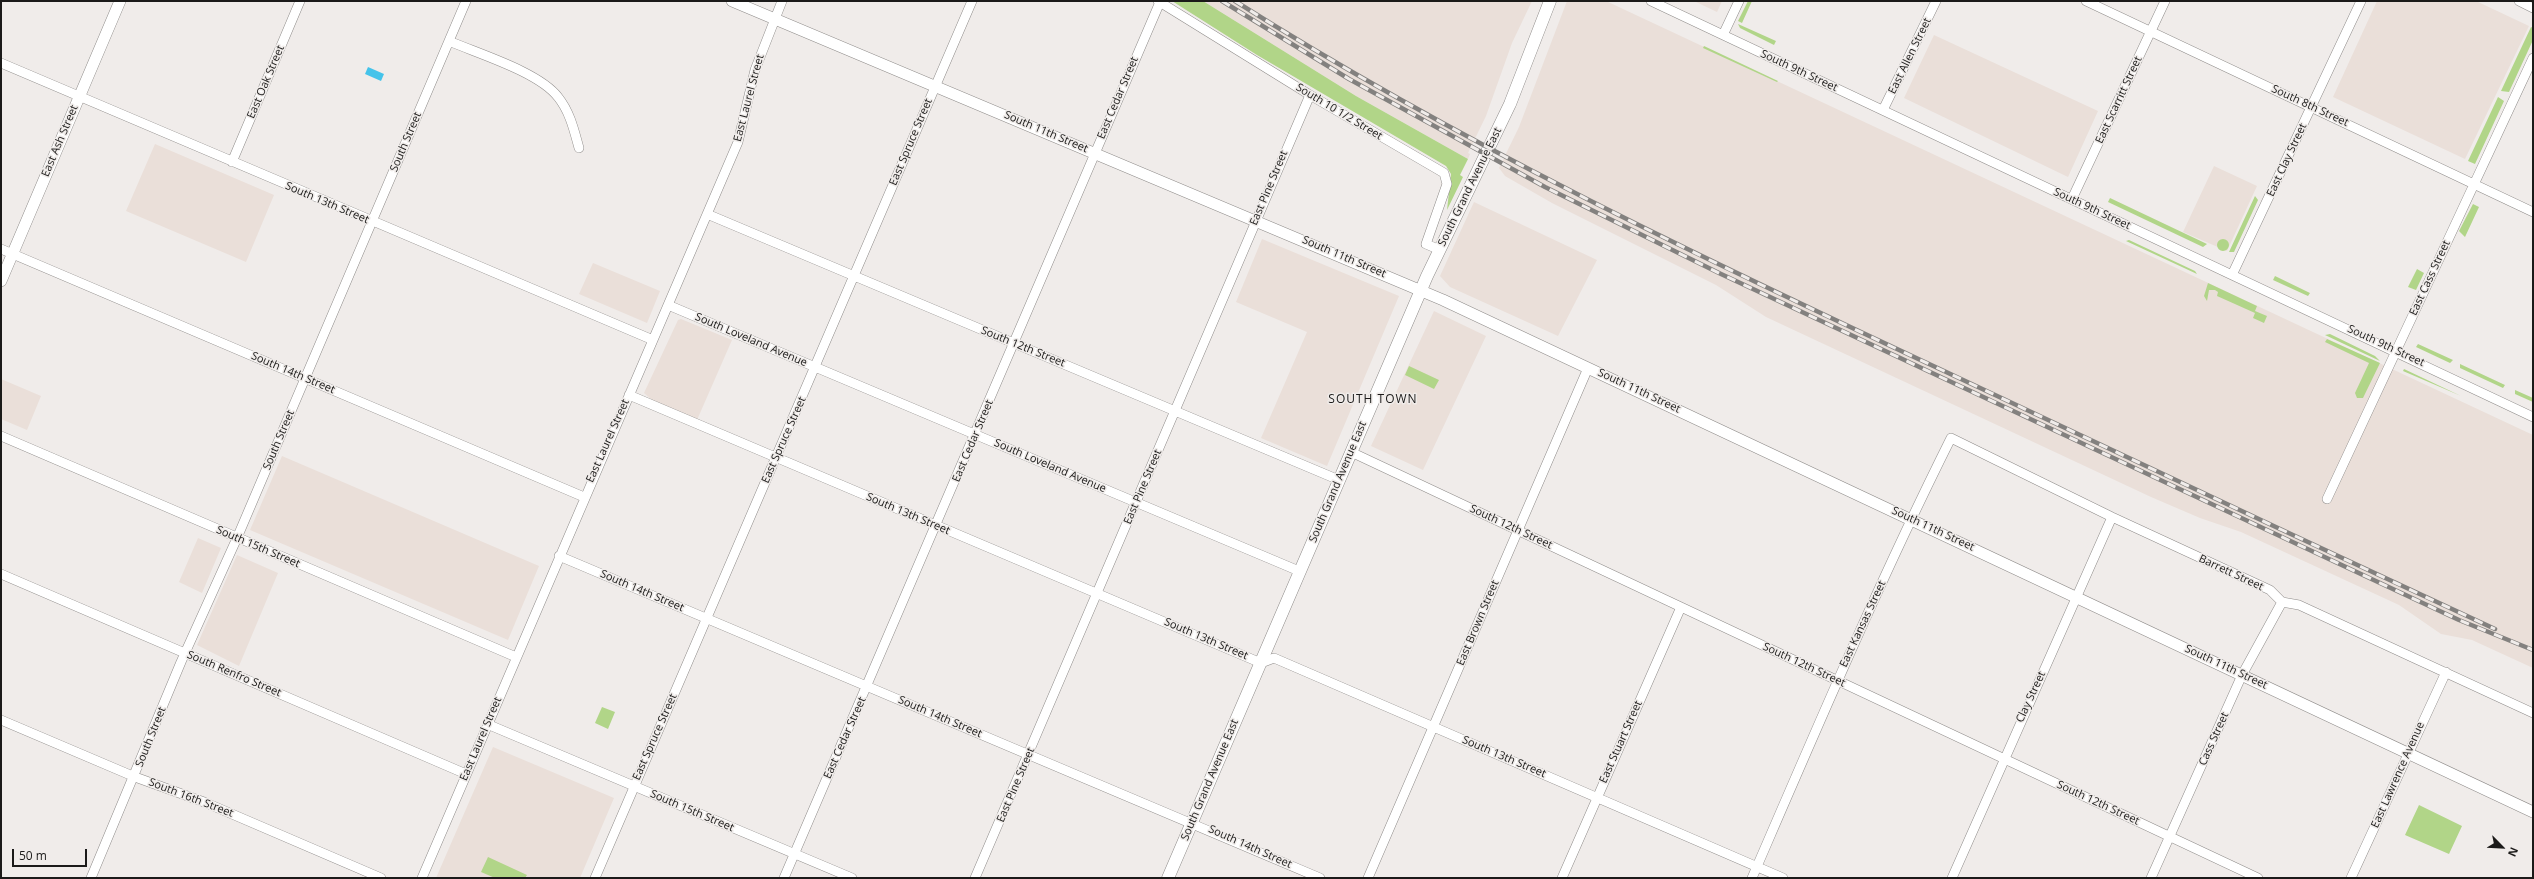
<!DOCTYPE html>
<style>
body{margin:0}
#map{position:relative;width:2534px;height:879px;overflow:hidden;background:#f0ecea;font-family:"Open Sans",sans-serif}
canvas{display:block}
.frame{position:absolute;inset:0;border:2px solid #1b1a19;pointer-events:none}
.north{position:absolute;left:2482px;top:827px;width:40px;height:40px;-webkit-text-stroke:3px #f0ecea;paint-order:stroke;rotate:114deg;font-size:11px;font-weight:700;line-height:16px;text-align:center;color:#1b1a19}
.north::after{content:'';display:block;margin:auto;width:14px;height:18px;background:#1b1a19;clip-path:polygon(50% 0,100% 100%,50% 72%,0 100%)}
.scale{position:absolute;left:12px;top:849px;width:75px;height:18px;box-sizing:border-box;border:2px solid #1b1a19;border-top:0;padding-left:5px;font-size:12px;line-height:14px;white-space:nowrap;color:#1b1a19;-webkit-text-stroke:3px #f0ecea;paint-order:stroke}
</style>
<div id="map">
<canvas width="2534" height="879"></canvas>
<div class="frame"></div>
<div class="north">N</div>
<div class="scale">50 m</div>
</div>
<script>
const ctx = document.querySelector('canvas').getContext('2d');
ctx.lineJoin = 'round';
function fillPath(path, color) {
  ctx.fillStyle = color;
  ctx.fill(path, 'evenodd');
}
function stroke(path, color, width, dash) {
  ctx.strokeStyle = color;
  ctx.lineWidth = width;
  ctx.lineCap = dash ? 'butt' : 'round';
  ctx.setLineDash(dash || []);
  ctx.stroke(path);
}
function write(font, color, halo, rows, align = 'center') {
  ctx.font = font + ' "Open Sans",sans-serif';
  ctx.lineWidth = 3;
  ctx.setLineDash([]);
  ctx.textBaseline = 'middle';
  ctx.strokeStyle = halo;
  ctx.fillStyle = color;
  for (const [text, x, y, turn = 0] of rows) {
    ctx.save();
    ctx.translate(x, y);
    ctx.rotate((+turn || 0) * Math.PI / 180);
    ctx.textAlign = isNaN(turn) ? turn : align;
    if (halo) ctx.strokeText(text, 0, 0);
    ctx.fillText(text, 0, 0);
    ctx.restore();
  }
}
fillPath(new Path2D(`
 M1203,1h329l-20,42 -26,73 -18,37 2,1 -2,5 -112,-63z
 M1567,1h39l927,434v233l-61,-28 -31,-6 -42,-29 -158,-73 -41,-14 -49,-21 -385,-180 -50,-32 -164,-82 -47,-27 -6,-8 20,-41z
 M1694,1h28l-5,11z
 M2377,1h99l53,25 -64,133 -132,-62z
 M1934,35l164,76 -30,66 -164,-79z
 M155,144l119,51 -28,67 -120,-51z
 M2214,166l43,20 -30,65 -44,-19z
 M1474,202l123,58 -39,76 -108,-49 -10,-11z
 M1262,239l137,57 -72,170 -66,-28 46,-106 -71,-30z
 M593,263l67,28 -13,32 -68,-29z
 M1434,311l52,25 -63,134 -52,-24z
 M681,319l51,21 -35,80 -44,-19 -9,-8 34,-73z
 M1,379l40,17 -14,34 -26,-11z
 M282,456l257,110 -31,74 -258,-110z
 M198,538l23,10 -19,45 -23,-11z
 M237,555l41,18 -39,93 -42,-21z
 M493,747l121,51 -34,80h-144z`), '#eadfd9');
fillPath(new Path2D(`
 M1172,1h31l153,95 112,63 -8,16 3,2 -16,33 4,-36 -5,-8 -189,-111z
 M1748,1h4l-10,22 -4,-2z
 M1738,24l38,17 -2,4 -34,-17z
 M2531,27l2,1v12l-24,52 -8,-1z
 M1704,46l74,35 -1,1 -74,-34z
 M2498,97l6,4 -29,63 -7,-3z
 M2255,196l3,4 -24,52h-5z
 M2110,198l97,46 -4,3 -95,-45z
 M2473,204l6,3 -14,30 -6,-6z
 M2217 245a6 6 0 1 1 12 0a6 6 0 1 1-12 0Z
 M2129,240l66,31 2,3 -71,-33z
 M2417,269l7,4 -8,17 -8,-3z
 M2275,276l35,17 -2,3 -35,-16z
 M2208,283l49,23 -2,5 12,5 -3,7 -11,-5 2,-5 -38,-17 1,-4 -3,-2h-6l-2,11 -3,-5z
 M2330,334l45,22 5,5 -55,-26z
 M2327,339l53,24 -17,35h-6l-2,-5 14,-30 -44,-21z
 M2418,344l35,16 -3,3 -34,-16z
 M2460,364l45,21 -2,3 -43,-20z
 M1409,366l30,14 -5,9 -29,-14z
 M2404,369l57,27 -58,-25z
 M2515,390l18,8v4l-18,-8z
 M602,707l13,5 -7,17 -13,-6z
 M2419,805l43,21 -13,28 -44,-19z
 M488,857l39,18 -2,3h-30l-14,-6z`), '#b1d588');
fillPath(new Path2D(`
 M368,67l16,7 -3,7 -16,-7z`), '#44c3ea');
const minor = new Path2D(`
 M1158,1l152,94 134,78 3,11 -21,60 14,6
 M1651,1l882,416
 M2086,1l447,211
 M2519,1l14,7
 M1723,35l16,-34
 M449,41c30,13 90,31 109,56 12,15 16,33 21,51
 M1,63l652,277
 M1883,110l53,-109
 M232,162l68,-161
 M2072,199l93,-198
 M707,214l632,266
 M1,249l583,248
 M2232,275l129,-274
 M668,305l631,266
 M629,395l632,268 13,-5 509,220
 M1,436l515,221
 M1351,452l907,426
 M2327,499l206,-441
 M559,556l761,322
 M1,574l465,200
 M1,720l134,57 69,25 177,76
 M487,724l365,154
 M91,878l90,-216 56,-124 229,-537
 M422,878l316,-736 17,-72 27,-69
 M595,878l377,-877
 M784,878l376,-876
 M975,878l335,-783
 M1368,878l220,-510
 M1562,878l119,-271
 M1752,878c64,-148 127,-296 199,-440l161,79 158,73 12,12 17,3 234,108
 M1952,878l160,-361
 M2151,878l91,-203 40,-73
 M2351,878l95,-206`);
const tertiary = new Path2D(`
 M732,1l711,299 1090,512
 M1,281l119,-280`);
const secondary = new Path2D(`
 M1168,878l259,-602 83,-172 40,-103`);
stroke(minor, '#8e8b89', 10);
stroke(tertiary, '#8e8b89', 12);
stroke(secondary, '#8e8b89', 13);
stroke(minor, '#fff', 9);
stroke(tertiary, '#fff', 11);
stroke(secondary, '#fff', 12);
const rail = new Path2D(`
 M1222,1l127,78 196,108 176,87 738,346 74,30
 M1235,1c226,143 467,257 709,370 183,86 367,173 551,258`);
stroke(rail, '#83817f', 4.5);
stroke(rail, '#f0ecea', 3, [9]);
write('11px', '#1b1a19', '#f0ecea', [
 ["East Allen Street",1910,56,-64],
 ["South 9th Street",1799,71,25],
 ["East Oak Street",266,82,-67],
 ["East Laurel Street",749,98,-75],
 ["East Cedar Street",1118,98,-67],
 ["East Scarritt Street",2119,100,-65],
 ["South 8th Street",2310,106,25],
 ["South 10 1/2 Street",1339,112,31],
 ["South 11th Street",1046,132,23],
 ["East Ash Street",60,141,-67],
 ["South Street",406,142,-67],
 ["East Spruce Street",911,142,-67],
 ["East Clay Street",2287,160,-65],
 ["South Grand Avenue East",1470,187,-64],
 ["East Pine Street",1269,188,-67],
 ["South 13th Street",327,203,23],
 ["South 9th Street",2092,209,25],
 ["South 11th Street",1344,257,23],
 ["East Cass Street",2430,278,-65],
 ["South Loveland Avenue",751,340,23],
 ["South 9th Street",2386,346,25],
 ["South 12th Street",1023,347,22],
 ["South 14th Street",293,373,23],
 ["South 11th Street",1639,391,25],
 ["South Street",279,440,-67],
 ["East Spruce Street",784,440,-66],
 ["East Laurel Street",608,441,-66],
 ["East Cedar Street",973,441,-67],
 ["South Loveland Avenue",1050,466,23],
 ["South Grand Avenue East",1338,482,-67],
 ["East Pine Street",1143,487,-67],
 ["South 13th Street",908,514,23],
 ["South 12th Street",1511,527,25],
 ["South 11th Street",1933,529,25],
 ["South 15th Street",258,547,23],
 ["Barrett Street",2231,573,25],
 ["South 14th Street",642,591,23],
 ["East Brown Street",1478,623,-67],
 ["East Kansas Street",1863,624,-65],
 ["South 13th Street",1206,639,23],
 ["South 12th Street",1804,665,25],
 ["South 11th Street",2226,667,25],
 ["South Renfro Street",234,674,23],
 ["Clay Street",2031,697,-65],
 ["South 14th Street",940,717,23],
 ["South Street",151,737,-68],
 ["East Spruce Street",655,737,-66],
 ["East Cedar Street",845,738,-66],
 ["East Laurel Street",481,739,-67],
 ["Cass Street",2214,739,-66],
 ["East Stuart Street",1621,742,-66],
 ["South 13th Street",1504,757,23],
 ["East Lawrence Avenue",2398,775,-66],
 ["South Grand Avenue East",1210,780,-67],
 ["East Pine Street",1016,785,-67],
 ["South 16th Street",191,798,21],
 ["South 12th Street",2098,803,25],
 ["South 15th Street",692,811,23],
 ["South 14th Street",1250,847,24]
]);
ctx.letterSpacing = '1px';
write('12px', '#1b1a19', '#f0ecea', [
 ["SOUTH TOWN",1373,400]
]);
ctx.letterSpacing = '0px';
</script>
